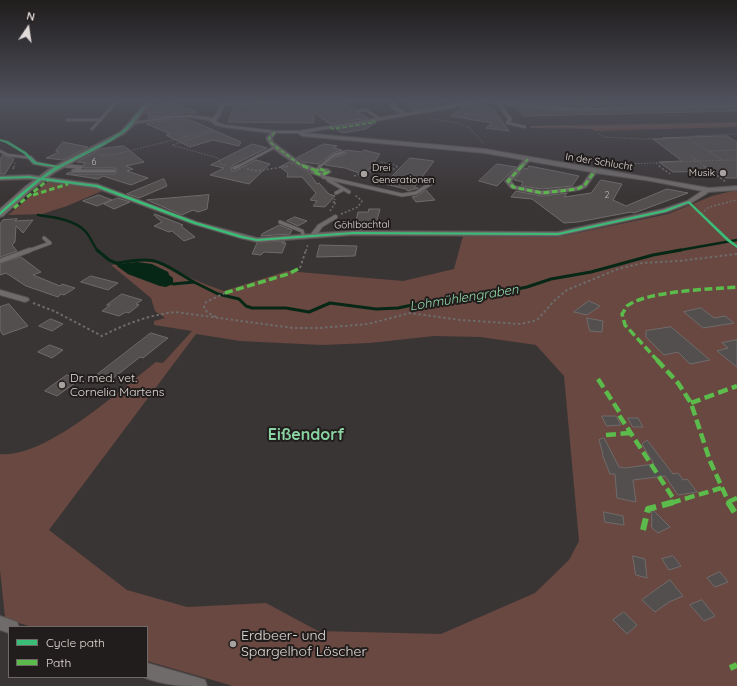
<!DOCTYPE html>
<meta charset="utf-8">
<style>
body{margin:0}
#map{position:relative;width:737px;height:686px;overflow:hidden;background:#3a3535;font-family:Quicksand,sans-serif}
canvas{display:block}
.legend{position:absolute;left:8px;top:626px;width:140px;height:52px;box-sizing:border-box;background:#211d1c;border:1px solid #6e6968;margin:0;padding:5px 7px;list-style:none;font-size:12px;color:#e1dbd9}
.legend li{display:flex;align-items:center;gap:8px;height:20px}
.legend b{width:20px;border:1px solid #6e6968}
.north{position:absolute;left:8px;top:8px;width:40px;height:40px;-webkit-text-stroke:3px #211d1c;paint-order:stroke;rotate:13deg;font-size:11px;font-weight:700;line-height:16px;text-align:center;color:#e1dbd9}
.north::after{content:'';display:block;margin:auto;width:14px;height:18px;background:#e1dbd9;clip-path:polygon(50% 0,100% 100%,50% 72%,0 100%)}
</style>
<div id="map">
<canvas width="737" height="686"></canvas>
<ul class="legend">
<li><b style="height:5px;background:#3abd76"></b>Cycle path</li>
<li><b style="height:5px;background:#5cbc4b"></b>Path</li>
</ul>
<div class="north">N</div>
</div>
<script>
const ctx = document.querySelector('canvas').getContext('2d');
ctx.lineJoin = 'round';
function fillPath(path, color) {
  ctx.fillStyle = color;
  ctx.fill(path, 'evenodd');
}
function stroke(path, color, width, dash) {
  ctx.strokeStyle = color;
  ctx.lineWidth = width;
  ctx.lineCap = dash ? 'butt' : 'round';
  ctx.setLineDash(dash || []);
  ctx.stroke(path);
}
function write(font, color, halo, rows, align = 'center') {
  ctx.font = font + ' Quicksand,sans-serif';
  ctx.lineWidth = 4;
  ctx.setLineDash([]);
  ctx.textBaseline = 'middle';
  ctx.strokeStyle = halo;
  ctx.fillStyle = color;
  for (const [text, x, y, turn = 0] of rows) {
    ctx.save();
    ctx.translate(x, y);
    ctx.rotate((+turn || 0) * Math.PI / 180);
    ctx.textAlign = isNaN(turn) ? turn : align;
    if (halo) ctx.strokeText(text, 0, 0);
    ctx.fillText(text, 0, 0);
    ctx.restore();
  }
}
fillPath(new Path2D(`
 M737,122v5l-143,4 -3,-2 -59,-1 -2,-2z
 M53,181l39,6 10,4 -35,15 -25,8 -34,1 40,-33z
 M732,191h5v495h-504l-86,-25v-34h-115l-20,-6 -7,-4 -5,-47v-116c45,5 120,-64 156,-92l7,1 29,-32 -38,-6v-4l11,-3 -10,-7 -4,-13 -40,-33 26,-4h15l55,24 17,6 63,-20 116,10 51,-12 9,-33h100l105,-22 44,-18zM117,266l44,3 7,3 1,3 -9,11 -32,-12zM196,334l44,7 82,4 48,-2 64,-7 46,1 56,8 28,31 15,165 -10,19 -34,33 -94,41 -123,-3 -52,-28 -79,4 -60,-17 -78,-60z`), '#684840');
fillPath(new Path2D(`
 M137,262l15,2 16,8 1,3 4,3v6l-7,3 -6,-1 -32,-12 -11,-8 2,-2z`), '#072716');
stroke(new Path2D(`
 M38,215c15,2 38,5 48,17 5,6 7,13 12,19
 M675,251l62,-11`), '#072716', 2.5);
stroke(new Path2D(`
 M97,250l12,10 14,6
 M118,263c42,-8 42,0 76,19
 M169,282l4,2 21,-2 24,12 21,5 7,7 6,2h34l23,4 21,-9 46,6 22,-1 24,-5 47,-4 58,-12 24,-8 40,-7 62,-17 28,-5`), '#072716', 3);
const building = new Path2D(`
 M403,101h35l1,4 -28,6z
 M515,101h62l4,6 -18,-1z
 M584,101h44l5,5h-42z
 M636,101h42l4,4h-39z
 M686,101h32l6,3h-32z
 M170,102l27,10v1h-22l3,1 -30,4 1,-5h-5l7,-6z
 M345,104l10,6 1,3h4l8,5 -38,6 -16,-11v10l-86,-1 6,-16z
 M482,104l12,6 15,21 -23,-3 6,-5 -41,-7 11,-8z
 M516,107l50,5 167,-3 4,2 -213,5z
 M171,119h17l53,23 -2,4 -26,-6 -23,7 -24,-12 4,-1 -23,-10z
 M375,123l-9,6 -24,4 -6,-4z
 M727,136l10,6v36h-11l-10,-7 -43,1 -14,-10 23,-1 -29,-22h12l-2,-1z
 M63,142l25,5 -25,13 -17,-2 13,-6 -3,-1z
 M253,144l14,4 -34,17 -2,3 1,3h3l21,-11 14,4 -21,20 -39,-9 14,-7 -13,-3z
 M324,144l13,2 -3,2 8,2 -9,3 -15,11 -15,-2 -6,-4z
 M124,146l20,16 -18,4 7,3 -6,2 21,7 -17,7 -28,-9 -5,3 -32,-5 4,-2 3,2h42l2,-3 -2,-3h-31l-1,-3 3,-2 -9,-1 23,-13z
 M346,150l16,2 2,-2 16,4 -15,21 -20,-7 -20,-3 10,-8 11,-3z
 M3,155l11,4 -9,15h-5v-14z
 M410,158l24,3 -20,27h4l-10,3 -2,-2 -21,-5z
 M290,162l18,9 9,13 2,-1 10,11 6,2 -10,11 -12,-1 4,-5 -7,-1 6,-7 -14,-16h-15l1,-4 -8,-6z
 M497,164l19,3 -19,19 -18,-5z
 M529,166l31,6 19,4 -7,10 -30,3 -21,-3 2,-4 -9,-2 10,-12 3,1z
 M164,179l3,7 -28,12 -12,-4z
 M601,180l21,4 -9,16 13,6 41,-17 21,4 -54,20 -3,-1 -53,10 -14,1 -32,-24 -21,-2 5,-6 26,5 25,-3 -3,4 27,-4z
 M426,190l9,10 -19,2 -4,-5 5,-1z
 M99,195l13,5 -15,6 -14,-5z
 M209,195l-2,14 -9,3 -5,-2 -11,5 -35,-15z
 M118,198l12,4 -16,7 -10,-5z
 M369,209h11l-5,18 -12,-1v4h-9l4,-18h10z
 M155,214l28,11 -2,1 14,11 -11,4 -12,-10 -3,1 -15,-6 8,-4 -8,-7z
 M295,217l12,4 -9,5 -11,-5z
 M17,219l-2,2 18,-1 -10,13 -7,-7 -1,16 -3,3 5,6 -17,6v-33l3,-4z
 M280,225l12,5 -2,4 -29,2 1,-2z
 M285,241l-3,2h4l-4,10 -18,-1 -3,3 -9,-1 5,-11z
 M320,245l37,1 -2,10 -38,1z
 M21,257l20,15 -8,3 27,11 2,-2 13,4 -11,7 -3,-1 -3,3 -32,-11 -20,-13 -6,2v-11z
 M91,276l27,7 -10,7 -27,-8z
 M122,294l20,6 -6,4 3,1 -10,8 -3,-1 -7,4 -17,-5 8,-6h-3z
 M589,301l11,5 -13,9 -13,-3z
 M9,304l19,22 -25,9 -3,-5v-23z
 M701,308l13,10 11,-2 9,7 -31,5 -19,-16z
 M587,318l16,3 -1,11 -12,-1z
 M51,319l12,5 -11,7 -13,-5z
 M671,327l39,33 -20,4 -12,-12 -14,3 -18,-18v-6z
 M151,333l17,5 -25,20 -3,-1 -28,22 -14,-5z
 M737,340v27l-20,-16 11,-3 -6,-5z
 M50,345l13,5 -11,8 -14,-6z
 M67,375l12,5 -22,16 -12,-5z
 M602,416h14l5,9 -14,1z
 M628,418h10l5,9h-10z
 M604,438l15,29 6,1 29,-4 -12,-20 5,-4 26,34 5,-1 5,7 4,-1 10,13 -19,3 -13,-19 -32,4 3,22 -19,-4 -2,-24h-5l-8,-20h1l-4,-14z
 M652,509l18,18 -12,6 -6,-5z
 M604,512l19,4 1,9 -19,-3z
 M633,556l12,3 2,19 -11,-3z
 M673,556l8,10 -12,4 -7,-11z
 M720,572l8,10 -13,5 -8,-9z
 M670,580l13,16 -14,6 -14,10 -13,-12z
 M702,600l13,16 -11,5 -14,-16z
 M624,612l13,13 -10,9 -14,-14z`);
fillPath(building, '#534f4e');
stroke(building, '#706b6b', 1);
const laneFar2 = new Path2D(`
 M631,101l11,7
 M681,101l10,6
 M730,101l7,4
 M357,111l9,-1 14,9
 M67,120h34
 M508,123l17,4
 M92,129l25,-28
 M0,151l8,4 23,3
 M61,165l15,2
 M237,167l38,-20
 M319,167l15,-12 10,-3`);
const laneFar1 = new Path2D(`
 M66,166l15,1 -8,4h41
 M234,168l5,-2
 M319,169l1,-3
 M323,177l79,18 14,-2 17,-11
 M328,180l21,12
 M336,193l6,-3v-2
 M280,222l22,9 2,6
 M28,251l22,-8 -6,-5`);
const lane = new Path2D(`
 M0,261l30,-11`);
const street = new Path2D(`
 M222,101h4l-1,2 136,-2 -2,1 -135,3 -5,12 -3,3 3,3 5,2 51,6h24l103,-17 -9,-5 -4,-8h4l4,6 10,6c29,-5 60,-14 89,-12 30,1 59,8 89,7l-7,-7h4l8,7 147,-3v2l-171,4 -65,-7 11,15 -4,5 -2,-1 2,-4 -11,-15 -10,-2 -184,31 182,16 224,39 28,-2v4l-29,2 -2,2 -15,9 -24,9 -109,24 -205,-1 -96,7 -17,-4 -47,-14 -97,-36 -67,-9 -29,1v-4l29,-1 68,9 100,38 60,16 54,-4 7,-9 17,-10 2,1v2l-15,9 -4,6 35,-2 205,1 105,-23 24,-8 15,-10 -51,-10 -55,-8 -10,14 -7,3 -37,5 -31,-7 -6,-7 19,-21 -39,-7 -183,-17 -4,-3h-22l-4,5 1,4 28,21 14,5 13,1 3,3 -9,5 -11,-4v-2c-13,-6 -39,-19 -45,-33l5,-5 -47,-6 -9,-2 -4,-4 -20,-4 -20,1 -39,6 -2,-1 41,-7 20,-1 21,3 3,-2zM529,161l62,11 -9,13 -6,2 -34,4 -27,-5 -4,-5zM317,171l7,1 -2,1z
 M31,156l6,6 24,5 -3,2 -25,-5 -5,-6z
 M0,290l28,8 1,2 -4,2 -25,-7z
 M0,616l17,6 2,5h-10v6l-9,-3z
 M147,663l52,15 6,2 2,6c-24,0 -41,0 -64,-9h4z`);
const secondary = new Path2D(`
 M149,101h7l-11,9 -12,16 -9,8 -70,39 -23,17 -28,26 -3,1v-8l26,-23 23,-17 71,-37c11,-10 17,-23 29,-31z`);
stroke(laneFar2, '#575352', 3.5);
stroke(laneFar1, '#575352', 4.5);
stroke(lane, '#575352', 6);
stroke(street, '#575352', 2);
stroke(secondary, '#575352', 2);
stroke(new Path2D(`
 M464,113l36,5
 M430,118l30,6 10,4 13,15
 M530,127l36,-1 15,2 156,-4
 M597,128l7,5
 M599,133l4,4 39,2 46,-1 34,22
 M688,138l3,-2 46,-2
 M0,140l19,9
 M172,145l46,13 3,6 6,1
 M173,145l42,-14
 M708,151l29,-1
 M99,155h14l100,-25
 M690,155l8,6 39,-1
 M656,163l5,4
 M629,164l69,-3 7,6
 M14,167l1,-5
 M285,167l3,-1
 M374,167l7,-5 15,3 1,2`), '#6e6b6b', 1, [1.5, 1.5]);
stroke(new Path2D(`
 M659,166l11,8
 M704,166l22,16
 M13,169l1,-3
 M247,169l11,2 30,-5
 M367,171l8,-5
 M354,176l12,-4 25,-1 6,-4 -1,-1
 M694,207l43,40
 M330,211l6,-9h-3l2,-3
 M341,214l17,-7 4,-6 -7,-6
 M701,214l8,-7 28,-7
 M306,251l2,-7`), '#6e6b6b', 1.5, [2, 2]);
stroke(new Path2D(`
 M300,268l6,-18
 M33,303l21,8 48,25c23,-12 47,-21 73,-24l118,16h26l49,-4 42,-11 50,7 61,4 16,-4 18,-20 12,-10 51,-21 24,-6 37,-2 58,-7
 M216,317l-9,-5 -3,-5 2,-5 19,-9`), '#6e6b6b', 2, [2.5, 2.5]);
stroke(laneFar2, '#706b6b', 2.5);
stroke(laneFar1, '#706b6b', 3);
stroke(lane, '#706b6b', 4);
fillPath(street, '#706b6b');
fillPath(secondary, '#706b6b');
stroke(new Path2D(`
 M605,101l1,3
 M330,127l3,2 42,-7 -3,-2
 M275,132l-6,6 2,5 28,21 7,3
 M521,167l7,-8`), '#5cbc4b', 2, [4.5, 2]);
stroke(new Path2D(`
 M303,166l12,4
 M522,166l-14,15 5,6 29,6 35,-4 7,-3 11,-15
 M320,169l8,3 -6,3 -9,-3z
 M33,195l35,-11
 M14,208l35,-29`), '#5cbc4b', 3, [5.5, 3]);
stroke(new Path2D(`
 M225,293l63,-19 12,-6
 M658,361l-33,-36 -3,-11c2,-2 3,-6 5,-8 19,-15 85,-17 110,-19`), '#5cbc4b', 3.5, [8, 3.5]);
stroke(new Path2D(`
 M657,360l21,23 13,20 19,58 19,42
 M598,379l22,34 -1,2 56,86
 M691,403l46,-17
 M606,435l24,-2
 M728,502l9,-4
 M671,503l50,-15`), '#5cbc4b', 4.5, [10, 4.5]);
stroke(new Path2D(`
 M728,502l9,14
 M643,530l5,-21 26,-7
 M730,668l7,-3`), '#5cbc4b', 6, [12, 6]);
fillPath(new Path2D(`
 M152,101h2c-5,4 -10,7 -14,12 -6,8 -10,16 -18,21 -24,17 -54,27 -78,44l54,7 98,37 47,14 14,3 96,-7 205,1 106,-23 25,-9 40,38 8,6v3l-10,-7 -39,-38 -23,9 -107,23 -205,-1 -96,7 -16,-3 -47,-14 -98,-37 -55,-7 -11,9 -30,26v-3l20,-18 18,-15 -9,-1 -29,1v-2l29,-1 11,2 15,-11 -21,-3 -10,-10 -18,-11 -6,-2v-2l8,2 18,11 10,10 22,4 48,-25 15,-9 8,-8 13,-16z`), '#3abd76');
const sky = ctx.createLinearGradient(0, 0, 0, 197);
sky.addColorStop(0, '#201d1d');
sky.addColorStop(0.51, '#4f515c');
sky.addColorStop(1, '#4f515c00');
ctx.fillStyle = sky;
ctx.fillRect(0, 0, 737, 197);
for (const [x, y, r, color] of [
 [723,173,4,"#a7a1a0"],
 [364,174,4,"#a7a1a0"],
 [62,385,4,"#a7a1a0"],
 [233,644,4,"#a7a1a0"]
]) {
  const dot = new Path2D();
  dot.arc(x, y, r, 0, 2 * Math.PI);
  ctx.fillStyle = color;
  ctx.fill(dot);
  stroke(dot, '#211d1c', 1.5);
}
write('9px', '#beb8b6', null, [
 ["6",94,162],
 ["2",607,195]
]);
write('10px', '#e1dbd9', '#211d1c', [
 ["In der Schlucht",599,162,9],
 ["Göhlbachtal",362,225,-1]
]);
write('10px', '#e1dbd9', '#211d1c', [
 ["Drei",372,168],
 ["Generationen",372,180],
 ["Musik",715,173,"right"]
], 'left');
write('12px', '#e1dbd9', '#211d1c', [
 ["Dr. med. vet.",70,378],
 ["Cornelia Martens",70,392]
], 'left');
write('italic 13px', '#93dcac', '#211d1c', [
 ["Lohmühlengraben",464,298,-9]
]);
write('14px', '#e1dbd9', '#211d1c', [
 ["Erdbeer- und",241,636],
 ["Spargelhof Löscher",241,652]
], 'left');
write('bold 16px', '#8ad3a3', '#211d1c', [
 ["Eißendorf",306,435]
]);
</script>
